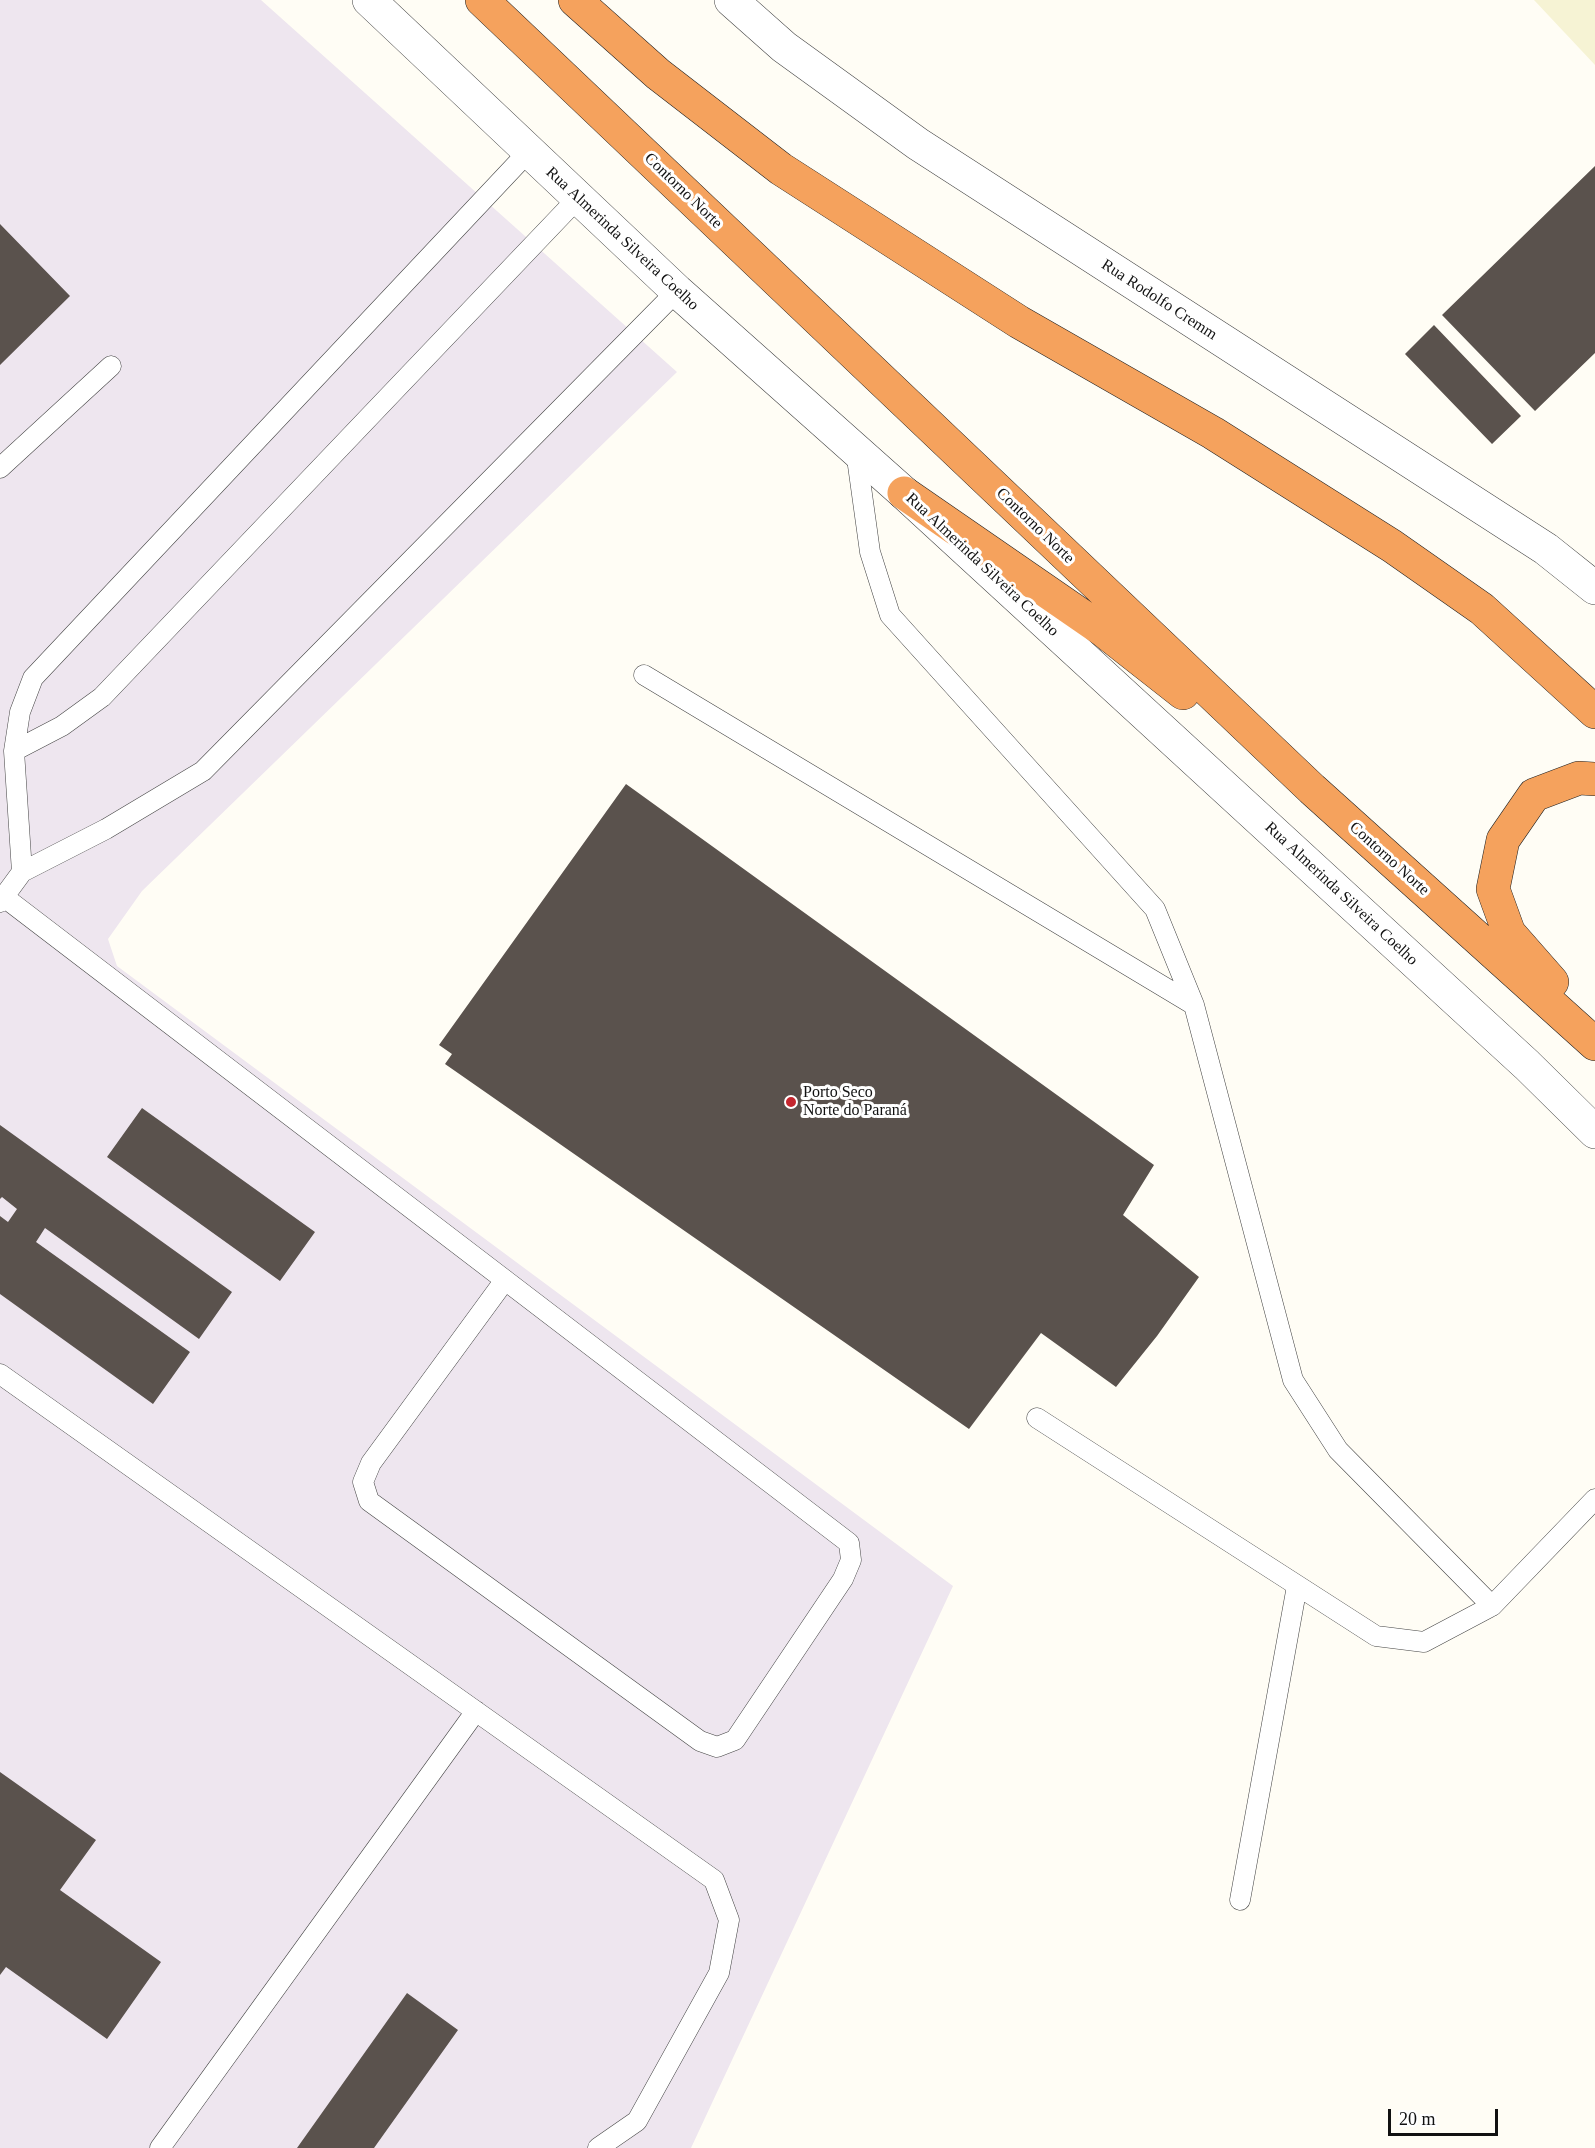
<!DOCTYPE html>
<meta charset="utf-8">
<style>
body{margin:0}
#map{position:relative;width:1595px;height:2148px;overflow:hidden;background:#fffdf5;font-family:"Times New Roman",serif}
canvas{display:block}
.scale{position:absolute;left:1388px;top:2109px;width:110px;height:27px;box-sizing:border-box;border:3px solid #111;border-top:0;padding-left:8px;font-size:18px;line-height:21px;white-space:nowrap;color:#111;-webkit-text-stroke:4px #fff;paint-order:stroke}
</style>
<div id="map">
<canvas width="1595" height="2148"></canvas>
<div class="scale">20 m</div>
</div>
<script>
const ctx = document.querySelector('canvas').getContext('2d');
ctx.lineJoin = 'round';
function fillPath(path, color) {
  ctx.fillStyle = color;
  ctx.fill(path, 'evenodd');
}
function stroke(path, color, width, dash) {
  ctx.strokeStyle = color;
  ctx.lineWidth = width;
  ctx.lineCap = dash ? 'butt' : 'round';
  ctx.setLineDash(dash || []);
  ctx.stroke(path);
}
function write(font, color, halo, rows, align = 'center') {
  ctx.font = font + ' "Times New Roman",serif';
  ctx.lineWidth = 6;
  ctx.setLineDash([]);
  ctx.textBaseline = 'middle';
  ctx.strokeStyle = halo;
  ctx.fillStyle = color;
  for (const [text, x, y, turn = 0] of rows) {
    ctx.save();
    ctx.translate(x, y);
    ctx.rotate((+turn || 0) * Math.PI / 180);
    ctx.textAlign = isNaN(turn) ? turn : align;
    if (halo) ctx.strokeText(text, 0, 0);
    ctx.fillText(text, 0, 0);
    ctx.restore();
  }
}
fillPath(new Path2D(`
 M0,0h261l416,372 -535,519 -34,48 9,27 836,620 -262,562h-691z`), '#eee6ef');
fillPath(new Path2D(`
 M1534,0h61v65z`), '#f6f3d4');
fillPath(new Path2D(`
 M1595,166v187l-60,58 -93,-96z
 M0,224l70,72 -70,69z
 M1434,325l87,91 -29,28 -87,-90z
 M626,784l528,381 -31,50 76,62 -42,59 -41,51 -75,-54 -72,96 -524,-365 7,-10 -13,-9z
 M142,1108l173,124 -35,49 -173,-124z
 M0,1125l232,167 -33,47 -154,-111 -9,14 154,110 -37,52 -153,-110v-78l8,6 9,-13 -15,-12 -2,2z
 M0,1772l96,68 -36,50 101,72 -54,77 -101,-72 -6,8z
 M407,1993l51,37 -84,118h-77z`), '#5a524d');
const service = new Path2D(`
 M856,451l14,101 20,63 265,294 39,96 99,375 45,70 154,156
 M0,468l111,-102
 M644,675l550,330
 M14,751l48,-25 40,-29 476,-499
 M22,872l-8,-121 6,-39 13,-34 496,-527
 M4,897l845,646 2,17 -8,19 -108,161 -18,7 -17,-6 -331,-240 -6,-19 8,-19 134,-183
 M0,902l22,-30 84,-43 97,-58 474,-480
 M0,1374l714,506 15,40 -10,53 -82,148 -39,27
 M1037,1418l339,218 48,6 68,-36 103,-107
 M1240,1900l57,-314
 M160,2148l316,-437`);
const tertiary = new Path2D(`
 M369,0l308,291 227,202 623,572 68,67
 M731,0l53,47 134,97 628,405 49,39`);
const motorway = new Path2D(`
 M482,0l830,789 283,255
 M575,0l83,74 123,95 238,153 194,111 179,113 90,63 113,103
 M904,493l200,138 79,62
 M1552,982l-43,-49 -16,-44 10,-49 31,-45 45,-17 16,1`);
stroke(service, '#444', 21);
stroke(tertiary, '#444', 34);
stroke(motorway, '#222', 34);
stroke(service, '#fff', 20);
stroke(tertiary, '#fff', 33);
stroke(motorway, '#f5a25d', 33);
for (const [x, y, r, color] of [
 [791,1102,6,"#c4262e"]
]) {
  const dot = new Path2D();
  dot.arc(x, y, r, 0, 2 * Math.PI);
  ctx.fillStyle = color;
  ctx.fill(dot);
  stroke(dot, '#fff', 2);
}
write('16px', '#111', '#fff', [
 ["Contorno Norte",683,191,44],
 ["Rua Almerinda Silveira Coelho",622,239,43],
 ["Rua Rodolfo Cremm",1159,300,33],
 ["Contorno Norte",1035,526,44],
 ["Rua Almerinda Silveira Coelho",982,565,43],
 ["Contorno Norte",1389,859,42],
 ["Rua Almerinda Silveira Coelho",1341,894,43]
]);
write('16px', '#111', '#fff', [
 ["Porto Seco",803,1093],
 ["Norte do Paraná",803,1111]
], 'left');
</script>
